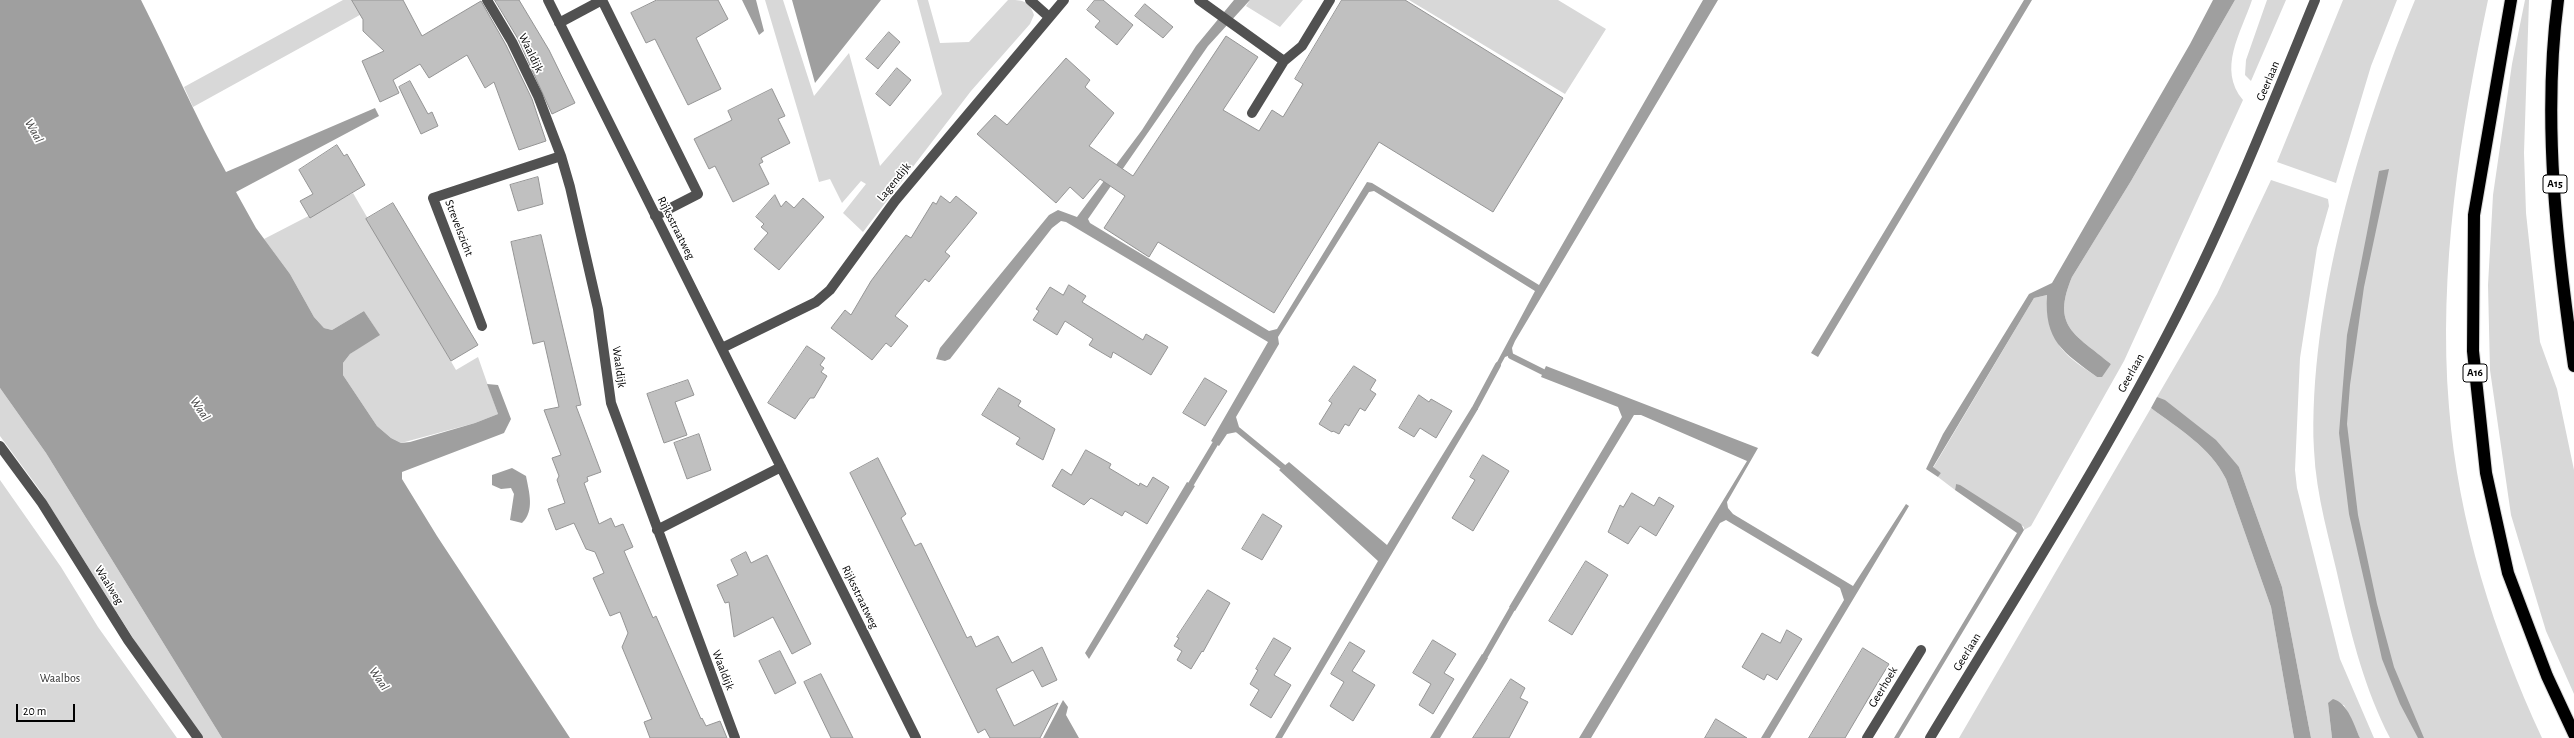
<!DOCTYPE html>
<style>
body{margin:0}
#map{position:relative;width:2574px;height:738px;overflow:hidden;background:#fff;font-family:"Alegreya Sans",sans-serif}
canvas{display:block}
.scale{position:absolute;left:16px;top:704px;width:59px;height:18px;box-sizing:border-box;border:2px solid #000;border-top:0;padding-left:5px;font-size:12px;line-height:14px;white-space:nowrap;color:#000;-webkit-text-stroke:3px #fff;paint-order:stroke}
</style>
<div id="map">
<canvas width="2574" height="738"></canvas>
<div class="scale">20 m</div>
</div>
<script>
const ctx = document.querySelector('canvas').getContext('2d');
ctx.lineJoin = 'round';
function fillPath(path, color) {
  ctx.fillStyle = color;
  ctx.fill(path, 'evenodd');
}
function stroke(path, color, width, dash) {
  ctx.strokeStyle = color;
  ctx.lineWidth = width;
  ctx.lineCap = dash ? 'butt' : 'round';
  ctx.setLineDash(dash || []);
  ctx.stroke(path);
}
function write(font, color, halo, rows, align = 'center') {
  ctx.font = font + ' "Alegreya Sans",sans-serif';
  ctx.lineWidth = 3.5;
  ctx.setLineDash([]);
  ctx.textBaseline = 'middle';
  ctx.strokeStyle = halo;
  ctx.fillStyle = color;
  for (const [text, x, y, turn = 0] of rows) {
    ctx.save();
    ctx.translate(x, y);
    ctx.rotate((+turn || 0) * Math.PI / 180);
    ctx.textAlign = isNaN(turn) ? turn : align;
    if (halo) ctx.strokeText(text, 0, 0);
    ctx.fillText(text, 0, 0);
    ctx.restore();
  }
}
fillPath(new Path2D(`
 M343,0h44l-194,107 -9,-20z
 M765,0h18l31,96 35,-43 31,113 62,-72 -25,-94h11l12,43 29,-1 39,-42c14,0 21,0 26,15l-4,9 -59,67 -108,141 -20,-19 23,-29 -5,-3 -19,22 -12,-24 -11,3z
 M1250,0h53l-23,27 -34,-21z
 M1409,0h149l48,29 -41,65z
 M2235,0h17c-11,33 -35,69 -9,100l-119,261 -93,165 -7,4v-3l-68,-43 -1,6 -17,-13 3,-4 -8,-5 101,-170 13,-3c-1,12 7,43 14,53 9,12 25,21 36,29l14,-13c-36,-30 -60,-37 -39,-87l59,-96z
 M2267,0h19l-35,81 -6,-6 1,-15z
 M2343,0h54l-26,66 -35,117 -59,-21z
 M2415,0h73c-28,133 -50,271 -39,407 9,115 45,227 93,331h-152c-25,-48 -38,-100 -50,-152 -10,-45 -24,-90 -26,-136 -6,-142 47,-320 101,-450z
 M2525,0h4l-5,153 2,60 14,129 17,47 17,81v224l-28,-63 -35,-116 -21,-145 -2,-85 5,-90 19,-131z
 M2271,180l57,19 1,7 -12,42 -17,110 -5,112 2,18 43,171 34,79h-14l-16,-33 -16,-2 4,35h-21l-29,-151 -43,-120 -82,-70 60,-103z
 M353,193l103,177 22,-13 20,57 -23,9 -74,20 -10,-5 -14,-12 -34,-51v-12l7,-9 29,-20 -15,-23 -32,19 -8,-2 -10,-11 -24,-43 -26,-35z
 M0,388l46,65 176,285h-20l-35,-46 -128,-203 -39,-53z
 M2151,408c28,21 59,39 75,71l45,128 23,131h-335z
 M0,480l61,87 37,60 79,111h-177z`), '#d8d8d8');
fillPath(new Path2D(`
 M0,0h141c29,57 54,116 85,172l149,-64 4,8 -143,76 20,36 34,46 24,43 10,11 8,2 32,-19 16,24 -30,19 -7,9v12l34,51 14,12 10,5 9,-1 65,-19 23,-9 -11,-30 11,1 13,34 -7,14 -102,39v7l35,57 133,202h-348l-176,-285 -46,-65z
 M742,0h14l8,31 -5,4z
 M792,0h89l-66,83z
 M1234,0h16l-42,46 -120,173 2,4 179,108 8,-2 90,-147 5,1 167,102 164,-285h15l-203,341 -3,7 1,6 -8,3 -5,9 -4,-2 39,-73 -161,-100 -5,1 -91,145 1,7 -43,73 3,10 -2,5 -10,2 -8,12 -8,-5 57,-99 -202,-120 -5,-1 -9,7 -102,131 -5,2 -9,-2 4,-11 109,-133 9,-5 19,7 65,-87 54,-84z
 M2024,0h8l-214,357 -7,-4z
 M2213,0h22l-104,181 -59,96c-21,50 3,57 39,87l-9,13h-5c-34,-25 -53,-36 -50,-82l-13,3 -101,169 8,6 -3,4 -12,-8 17,-35 86,-140 23,-11 138,-239z
 M2389,169l-25,118 -14,98 -3,39 11,91 19,89 17,63 30,71h-6l-18,-34 -18,-45 -33,-145 -10,-81 8,-98 32,-164z
 M1546,366l212,82 -31,54 1,6 5,6 120,72 53,-82 3,2 -139,232h-9l83,-138 -4,-12 -114,-68 -6,3 -129,215h-12l168,-277 -106,-46h-7l-119,196 -6,-4 113,-190 -4,-10 -77,-30z
 M2157,397l8,3 51,40 23,27 43,120 29,151h-17l-23,-131 -45,-128c-16,-32 -47,-50 -75,-71z
 M1472,407l6,2 -196,329h-7l103,-177 -99,-91 10,-8 98,83z
 M512,468l14,8c3,16 9,35 -4,47l-12,-3 4,-26 -3,-6 -10,1 -9,-4v-10z
 M1187,482l8,4 -106,173 -4,-6z
 M1956,484l4,1 61,39 3,6 -125,208h-5l123,-205 -62,-43z
 M1482,654l6,4 -48,80h-10z
 M2333,699c15,4 21,26 27,39h-28l-4,-35z
 M1063,700l5,7 -2,8 13,23h-36z`), '#9f9f9f');
stroke(new Path2D(`
 M1511,356l32,16
 M1475,408l23,-43
 M1238,430l45,37
 M1191,484l24,-40
 M1485,656l27,-47`), '#9f9f9f', 6);
const building = new Path2D(`
 M352,0h51l19,36 59,-35 25,44 26,54 14,42 -27,9 -25,-68 -9,6 -18,-33 -38,23 -9,-14 -27,16 6,13 -19,9 -18,-41 22,-10 -21,-20v-11z
 M495,0h24l30,50 26,53 -23,11 -34,-75z
 M657,0h61l10,19 -32,19 25,51 -33,16 -33,-66 -9,4 -15,-30z
 M1095,0h8l30,25 -16,20 -22,-18 5,-6 -13,-11z
 M1342,0h63l158,98 -70,114 -114,-70 -105,171 -116,-71 -9,15 -45,-29 21,-32 -25,-17 -17,20 -13,-12 -14,16 -79,-69 18,-19 12,10 59,-67 24,22 -5,7 29,26 -25,33 44,30 93,-140 32,21 -35,53 36,21 13,-21 11,7 20,-33 -8,-5z
 M1145,4l28,23 -10,11 -28,-22z
 M889,32l11,10 -22,27 -12,-10z
 M897,68l14,12 -21,26 -14,-12z
 M410,81l18,33 4,-2 6,14 -17,8 -22,-47z
 M772,89l13,27 -7,3 12,24 -29,15 2,4 -4,2 10,20 -36,18 -18,-36 -6,3 -15,-30 38,-19 -4,-9z
 M337,145l7,11 3,-2 18,31 -55,33 -10,-17 13,-7 -14,-24z
 M538,177l5,27 -25,7 -8,-26z
 M775,195l6,12 5,-6 8,7 9,-10 21,19 -45,53 -25,-21 14,-16 -7,-6 3,-3 -8,-7z
 M941,196l9,7 6,-7 21,17 -32,39 5,4 -21,26 -4,-3 -30,37 13,10 -17,21 -5,-4 -14,17 -41,-32 14,-18 6,5 20,-34 21,-28 14,-18 5,3 22,-36 3,2z
 M393,203l85,142 -27,16 -85,-142z
 M541,235l40,170 -5,1 25,66 -14,5 1,4 -4,2 15,41 12,-6 4,9 8,-3 10,23 -9,4 29,67 3,-2 45,103 1,-1 4,8 14,-5 7,17h-77l-6,-16 8,-3 -30,-72 6,-14 -8,-21 -10,4 -17,-38 11,-5 -9,-21 -9,-3 -12,-26 -18,7 -8,-21 17,-6 -8,-23 2,-4 -7,-18 9,-3 -17,-45 15,-3 -15,-66 -11,3 -22,-102z
 M1069,285l17,11 -4,6 61,38 3,-6 22,13 -17,28 -38,-23 -2,6 -22,-13 4,-6 -28,-18 -8,14 -24,-15 6,-9 -3,-2 14,-22 13,8z
 M807,346l18,12 -5,7 4,3 -3,4 6,4 -13,22h-4l-15,21 -27,-16z
 M1354,366l22,14 -6,10 6,4 -11,17 -5,-3 -11,18 -4,-2 -6,10 -6,-3 -1,1 -13,-8 13,-21 -3,-2z
 M1205,378l22,13 -22,35 -22,-13z
 M688,380l6,15 -19,7 12,33 -23,8 -17,-49z
 M999,388l22,13 -3,5 37,23 -12,31 -27,-16 4,-6 -38,-23z
 M1419,395l10,7 2,-3 21,12 -16,27 -16,-10 -6,9 -15,-9z
 M699,434l12,36 -24,9 -13,-36z
 M1086,450l25,14 -2,4 30,18 1,-3 7,4 6,-10 16,10 -22,37 -22,-13 -3,5 -31,-18 -7,7 -32,-19 10,-17 9,6z
 M1483,455l26,16 -36,60 -21,-13 23,-38 -5,-3z
 M878,458l28,56 -5,4 14,28 6,-3 46,95 4,-2 5,11 22,-11 14,27 30,-16 15,33 -15,7 -9,-17 -37,19 18,37 44,-23 -18,35h-50l-5,-9 -7,4 -128,-260z
 M1632,493l22,13 5,-9 15,9 -18,30 -16,-10 -12,18 -20,-12 12,-27 3,2z
 M1263,514l19,12 -20,34 -20,-11z
 M746,552l5,11 16,-8 44,89 -19,10 -19,-37 -39,20 -5,-35 -4,1 -8,-18 21,-10 -7,-15z
 M1586,561l22,14 -36,60 -23,-14z
 M1208,590l22,13 -27,49 -1,-1 -11,18 -14,-9 5,-9 -8,-5 5,-8 -2,-1z
 M1787,630l15,9 -25,41 -10,-6 -3,6 -22,-13 20,-34 18,10z
 M1274,638l17,10 -17,27 17,10 -20,33 -21,-13 9,-15 -9,-6 8,-14 -2,-1z
 M1433,640l23,14 -12,19 10,6 -21,35 -14,-9 12,-21 -18,-11z
 M1350,642l15,9 -13,20 23,14 -22,36 -23,-15 14,-24 -13,-8z
 M1863,648l26,16 -11,18 -33,56h-36z
 M780,651l16,32 -21,11 -16,-33z
 M821,674l32,64h-22l-27,-56z
 M1511,679l14,9 -5,10 8,4 -19,36h-36z
 M1716,719l31,19h-42z`);
fillPath(building, '#c0c0c0');
stroke(building, '#959595', 1);
const highway = new Path2D(`
 M2511,0l-37,215 -1,136 13,122 22,100 39,103 27,58
 M2558,0c-16,121 -1,247 16,366`);
stroke(highway, '#dbdbdb', 14);
stroke(new Path2D(`
 M487,0l25,42 26,54 23,60 9,31 28,122 13,94 124,335
 M548,0l368,738
 M1030,0l19,17
 M1199,0l85,61 -32,52
 M559,23l43,-23 96,194 -43,22
 M1284,61l18,-15 28,-46
 M482,326l-49,-128 128,-42
 M722,348l94,-46 14,-12 65,-89 169,-201
 M0,446l42,57 86,137 70,98
 M657,530l124,-63
 M1867,738l54,-88
 M1930,738c81,-134 166,-266 238,-405 56,-107 101,-221 147,-333`), '#515151', 10);
stroke(highway, '#000', 12);
for (const [x, y, w] of [
 [2555,184,24],
 [2475,373,24]
]) {
  const box = new Path2D();
  box.roundRect(x - w / 2, y - 9, w, 18, 3);
  ctx.fillStyle = '#fff';
  ctx.fill(box);
  stroke(box, '#000', 1);
}
write('bold 11px', '#000', null, [
 ["A15",2555,184],
 ["A16",2475,373]
]);
write('12px', '#000', '#fff', [
 ["Waaldijk",531,53,64],
 ["Geerlaan",2268,81,-67],
 ["Lagendijk",894,182,-51],
 ["Strevelszicht",459,228,69],
 ["Rijksstraatweg",676,228,63],
 ["Waaldijk",619,367,82],
 ["Geerlaan",2131,373,-61],
 ["Waalweg",109,585,58],
 ["Rijksstraatweg",860,597,64],
 ["Geerlaan",1967,652,-59],
 ["Waaldijk",723,670,69],
 ["Geerhoek",1883,687,-59]
]);
write('12px', '#2f2f2f', '#fff', [
 ["Waalbos",60,678]
]);
write('italic 13px', '#404040', '#fff', [
 ["Waal",34,131,61],
 ["Waal",200,409,56],
 ["Waal",379,679,56]
]);
</script>
